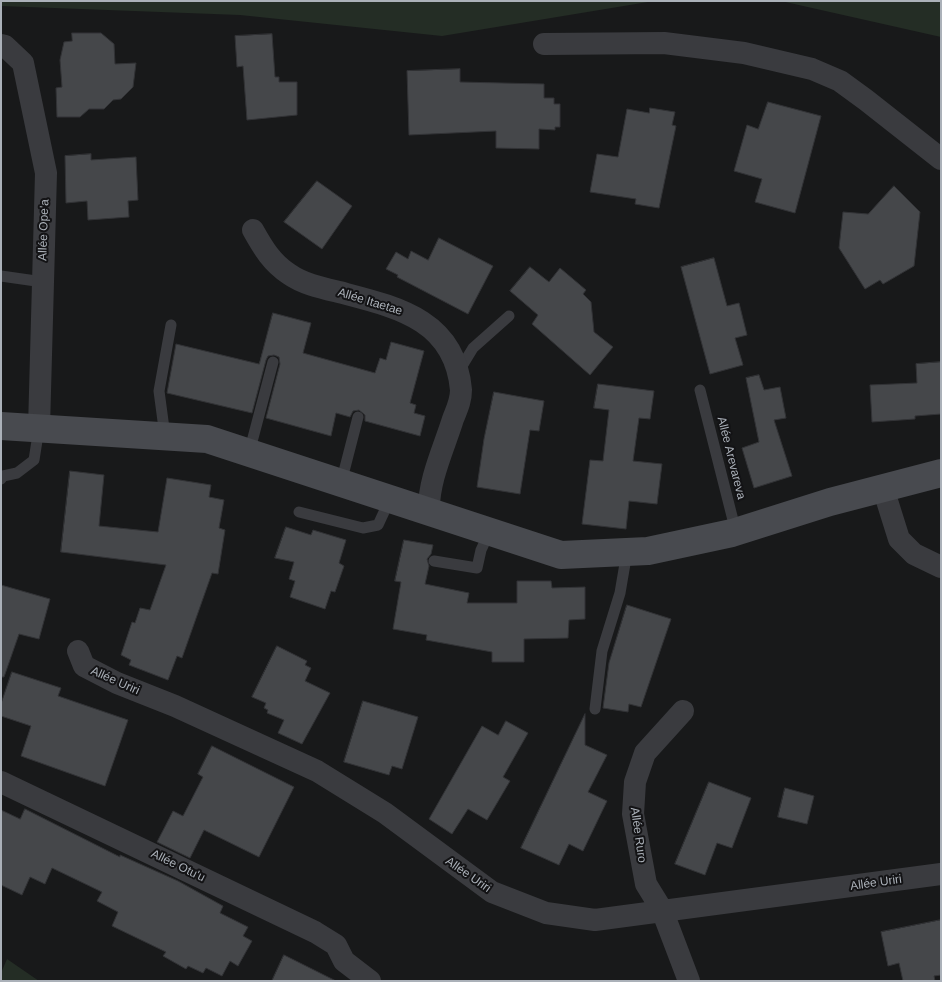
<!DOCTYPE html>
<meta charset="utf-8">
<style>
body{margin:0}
#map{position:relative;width:942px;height:982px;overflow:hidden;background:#18191a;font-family:Arial,sans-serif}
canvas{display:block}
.frame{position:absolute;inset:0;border:2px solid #abb1b9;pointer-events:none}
</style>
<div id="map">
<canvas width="942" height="982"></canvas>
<div class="frame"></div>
</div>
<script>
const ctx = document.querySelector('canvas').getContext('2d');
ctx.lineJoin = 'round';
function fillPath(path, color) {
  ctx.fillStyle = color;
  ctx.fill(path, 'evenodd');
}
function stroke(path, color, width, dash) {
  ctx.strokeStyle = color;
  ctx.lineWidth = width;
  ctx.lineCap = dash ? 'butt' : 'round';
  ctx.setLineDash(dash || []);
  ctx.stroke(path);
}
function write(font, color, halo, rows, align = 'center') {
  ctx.font = font + ' Arial,sans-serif';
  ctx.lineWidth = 4;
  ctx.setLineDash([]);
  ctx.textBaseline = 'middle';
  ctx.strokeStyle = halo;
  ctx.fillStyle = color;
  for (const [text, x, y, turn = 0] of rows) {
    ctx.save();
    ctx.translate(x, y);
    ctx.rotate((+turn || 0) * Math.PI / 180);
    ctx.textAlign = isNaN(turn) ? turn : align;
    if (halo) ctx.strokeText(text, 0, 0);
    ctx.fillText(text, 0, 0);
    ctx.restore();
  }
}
fillPath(new Path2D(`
 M1,1h653l-212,35 -202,-21 -239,-9z
 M781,1h160v36z
 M7,959l32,22h-38v-8z`), '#242d25');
const building = new Path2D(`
 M72,33h29l13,11 1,20 21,-1 -3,24 -12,12 -8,1 -9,9h-15l-9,8h-23l-1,-29 6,-1 -2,-27 4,-18 8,-1z
 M272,34l3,43h4v5h18v33l-50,5 -4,-54 -6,1 -2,-31z
 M460,69v13l84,2v14h10v6h6v23h-5v3l-16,-1v20l-43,-1v-17l-87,4 -2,-64z
 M768,102l53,14 -26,97 -40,-11 7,-23 -28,-8 13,-46 11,4z
 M650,108l25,4 -3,13 4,1 -17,82 -24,-4 1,-5 -46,-7 7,-38 21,3 9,-48 22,4z
 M91,154v6l45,-3 2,43 -10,1 1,16 -41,3 -1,-19 -21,2 -1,-47z
 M317,181l35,25 -30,43 -38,-27z
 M894,186l26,26 -6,54 -31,18 -3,-4 -15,9 -26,-41 4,-36 25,2z
 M439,238l54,28 -25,48 -71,-37 1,-2 -12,-6 10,-17 12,7 3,-8 17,9z
 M714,258l13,48 12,-3 8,32 -12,3 8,27 -33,9 -29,-107z
 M530,267l19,15 11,-14 26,22 -3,4 8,8 3,30 19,15 -23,28 -58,-51 6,-9 -28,-24z
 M273,313l38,10 -8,30 72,20 5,-15 6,2 5,-18 33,9 -14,52 6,2 -2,8 11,3 -5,20 -55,-15v-6l-6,-5 -6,1 -3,6 -14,-4 -5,23 -65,-18 14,-54 -1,-7 -5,-2 -6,1 -2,4 -14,53 -85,-20 9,-49 83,20z
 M941,362v52l-26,2v3l-43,3 -2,-37 47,-2 -1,-19z
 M759,375l5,15 16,-3 6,31 -12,2 18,56 -38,12 -12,-40 17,-6 -13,-64z
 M598,384l56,7 -4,28 -11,-1 -6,43 29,3 -5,40 -28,-3 -3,28 -44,-5 8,-64 13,1 6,-51 -15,-2z
 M494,392l50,9 -5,30 -9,-1 -10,64 -43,-7 7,-48z
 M70,471l34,4 -5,51 59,6 9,-54 44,7 -2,12 15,3 -5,28 6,2 -7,44 -6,-1 -30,85 -5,-2 -9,24 -39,-15 2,-5 -10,-5 11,-33 3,1 5,-15 10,2 16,-45 -105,-13z
 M286,527l25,8 2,-5 33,10 -7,23 5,3 -9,26 -4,-1 -6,18 -35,-12 5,-16 -6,-2 5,-17 -19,-4z
 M404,540l29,5 -2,9 -4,5 2,7 -4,18 44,9 -2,10h50v-22h34l1,7 33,-1v32l-16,1 -1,18 -44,1v23h-32v-10l-66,-12 1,-5 -34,-6 8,-47 -6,-1z
 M1,585l49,14 -11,40 -20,-5 -15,43h-3z
 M627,605l44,14 -30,88 -12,-3 -1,8 -25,-4 6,-45z
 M277,646l30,15 -2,4 6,3 -6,13 25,12 -28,51 -24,-11 6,-13 -17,-7 1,-3 -4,-2 2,-5 -14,-6z
 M12,672l49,16 -3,8 70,24 -23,66 -84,-30 10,-30 -30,-10v-12z
 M363,701l55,16 -16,52 -10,-3 -3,9 -45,-13z
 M585,714v31l22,10 -19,37 19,9 -24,50 -14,-7 -10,21 -38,-17z
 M506,721l22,12 -25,44 7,4 -23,39 -19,-11 -16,25 -23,-15 53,-93 16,9z
 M212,746l82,41 -35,70 -55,-27 -14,28 -33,-16 16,-31 10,5 20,-39 -5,-3z
 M709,782l42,16 -19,50 -15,-5 -12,32 -30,-11z
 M785,788l29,8 -7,28 -29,-7z
 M25,809l95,48v-2l58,26 45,25 -3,7 28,14 -5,9 9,5 -14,25 -8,-5 -8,15 -16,-8 -3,5 -15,-7 -2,3 -23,-13 3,-4 -54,-26 6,-14 -21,-11 5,-9 -50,-24 -7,16 -15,-7 -8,18 -21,-10v-75l19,9z
 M941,920v55l-7,1 1,5h-32l-4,-18 -11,3 -7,-34z
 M284,955l52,26h-64z`);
fillPath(building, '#45474a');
stroke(building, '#323336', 1);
stroke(new Path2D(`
 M1,276l42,6
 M459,371l14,-23 36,-32
 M700,390l36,142
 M165,436l-6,-45 12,-66
 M249,453l24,-91
 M1,479l2,-3 14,-3 17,-13 5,-32
 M341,483l17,-66
 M299,512l64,16 15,-3 12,-26
 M434,561l43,7 4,-18 9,-19
 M595,709l7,-58 18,-58 7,-41`), '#3a3b3f', 11);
stroke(new Path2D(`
 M544,44l120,-1 80,10 68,16 28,12 26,19 75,59
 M1,45l4,1 18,17 23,110 -7,255
 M253,230c10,18 19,33 36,44 14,10 33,14 50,18 57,15 116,27 122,98 0,11 -4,19 -8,29 -9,29 -25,62 -24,92
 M883,488l16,51 15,15 27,13
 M78,651l6,15 33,17 58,23 142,65 68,42 107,79 54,21 49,7 346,-46
 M683,711l-38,42 -10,29 -2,32 13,70 16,26 27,71
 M1,782l314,150 21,13 8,16 26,20`), '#3a3b3f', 22);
stroke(new Path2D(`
 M1,426l206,13 354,116 87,-4 84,-18 98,-31 111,-29`), '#484a4f', 28);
write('12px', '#abb1b9', '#131315', [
 ["Allée Ope'a",44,230,-88],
 ["Allée Itaetae",370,302,17],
 ["Allée Arevareva",731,458,76],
 ["Allée Uriri",115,681,24],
 ["Allée Ruro",638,835,82],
 ["Allée Otu'u",178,866,26],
 ["Allée Uriri",468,875,35],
 ["Allée Uriri",876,883,-8]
]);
</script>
